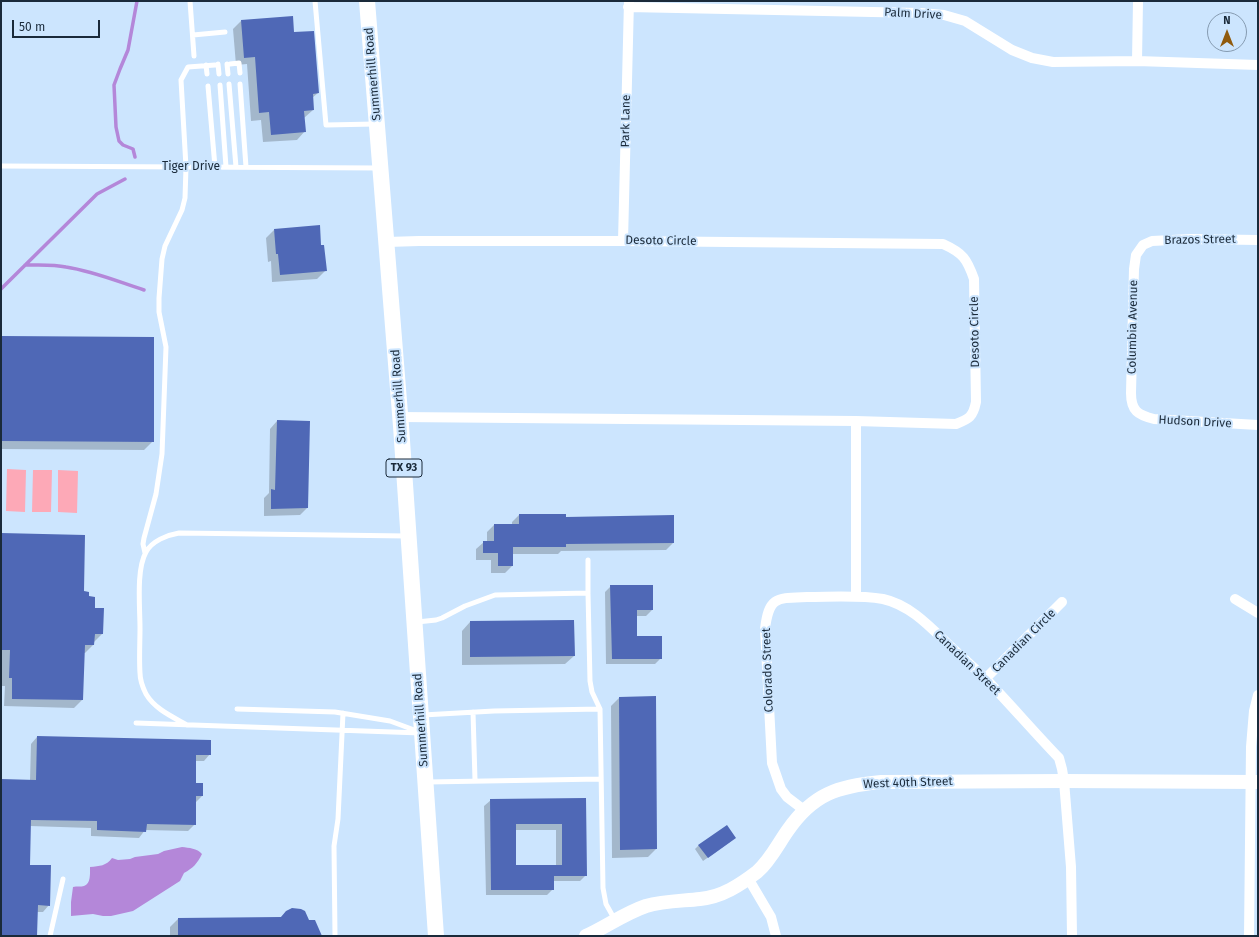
<!DOCTYPE html>
<style>
body{margin:0}
#map{position:relative;width:1259px;height:937px;overflow:hidden;background:#cce5fe;font-family:"Fira Sans",sans-serif}
canvas{display:block}
.frame{position:absolute;inset:0;border:2px solid #1a2a3a;pointer-events:none}
.north{position:absolute;left:1207px;top:12px;width:40px;height:40px;box-sizing:border-box;background:#cce5fe;border:1px solid #859ab0;border-radius:50%;rotate:0deg;font-size:11px;font-weight:700;line-height:16px;text-align:center;color:#1a2a3a}
.north::after{content:'';display:block;margin:auto;width:14px;height:18px;background:#905b0e;clip-path:polygon(50% 0,100% 100%,50% 72%,0 100%)}
.scale{position:absolute;left:12px;top:20px;width:88px;height:18px;box-sizing:border-box;border:2px solid #1a2a3a;border-top:0;padding-left:5px;font-size:12px;line-height:14px;white-space:nowrap;color:#1a2a3a;-webkit-text-stroke:3px #cce5fe;paint-order:stroke}
</style>
<div id="map">
<canvas width="1259" height="937"></canvas>
<div class="frame"></div>
<div class="north">N</div>
<div class="scale">50 m</div>
</div>
<script>
const ctx = document.querySelector('canvas').getContext('2d');
ctx.lineJoin = 'round';
function fillPath(path, color) {
  ctx.fillStyle = color;
  ctx.fill(path, 'evenodd');
}
function stroke(path, color, width, dash) {
  ctx.strokeStyle = color;
  ctx.lineWidth = width;
  ctx.lineCap = dash ? 'butt' : 'round';
  ctx.setLineDash(dash || []);
  ctx.stroke(path);
}
function write(font, color, halo, rows, align = 'center') {
  ctx.font = font + ' "Fira Sans",sans-serif';
  ctx.lineWidth = 4;
  ctx.setLineDash([]);
  ctx.textBaseline = 'middle';
  ctx.strokeStyle = halo;
  ctx.fillStyle = color;
  for (const [text, x, y, turn = 0] of rows) {
    ctx.save();
    ctx.translate(x, y);
    ctx.rotate((+turn || 0) * Math.PI / 180);
    ctx.textAlign = isNaN(turn) ? turn : align;
    if (halo) ctx.strokeText(text, 0, 0);
    ctx.fillText(text, 0, 0);
    ctx.restore();
  }
}
fillPath(new Path2D(`
 M7,469l19,1 -1,42 -19,-1z
 M33,470h19l-1,42h-19z
 M58,470l20,1 -1,42 -19,-1z`), '#fda9b7');
fillPath(new Path2D(`
 M182,847c7,1 15,1 20,7 -5,10 -9,14 -18,19l-4,8 -47,30 -22,5h-8l-10,-2 -22,2v-14l2,-15c4,-1 8,0 11,-1 7,-2 6,-13 6,-19 10,-1 16,-1 22,-9l6,2 12,-1 5,-2 23,-3 6,-3z`), '#b487d9');
fillPath(new Path2D(`
 M241,21l52,12 25,60 -6,5 1,12 -9,8 1,13 -8,9 -34,2 -2,-22 -10,1 -4,-57 -11,1 -3,-36z
 M274,230l52,40 -9,9 -45,3 -1,-21 -3,1 -2,-24z
 M1,337l152,104 -9,9 -143,-1z
 M277,421l32,1 -2,86 -7,7 -36,1v-18l5,-5 1,-64z
 M519,515l46,3 108,25 -7,7 -105,1 -3,3h-46v12l-7,7h-14v-13h-15v-11l8,-7h3v-10l7,-7h18v-3z
 M1,534l82,58 11,17 8,25 -8,8 -1,3 -8,8h-2l-1,47 -8,8 -70,-2 1,-20h-3v-28h-1z
 M611,586l41,24 -6,6h-10v21l25,21 -6,6h-49l-1,-72z
 M573,621l1,35 -9,8 -103,1v-34l8,-9z
 M655,697l1,152 -8,8 -36,1 -1,-152 8,-8z
 M37,737l173,17 -6,7h-9l-1,23 8,12 -7,7v21l-7,7 -43,-1 -6,8 -48,-2v-8l-61,-2 -1,40 20,39 -6,7h-7v24h-35v-156l29,1 1,-37z
 M585,799l1,76 -6,6h-27v8l-6,6h-61l-2,-89 7,-6zM515,830h41v36h-41z
 M731,841l-28,20 -8,-12 4,-4z
 M296,909l12,12 12,15h-150v-9l8,-8 102,-1 9,-8z`), '#0003');
stroke(new Path2D(`
 M135,157l-2,-8 -10,-4 -4,-4 -3,-14 -2,-42 6,-16 8,-19 9,-49
 M25,265c14,0 28,-1 41,2 27,4 53,15 78,23
 M1,289l96,-95 28,-15`), '#b487d9', 3.5);
fillPath(new Path2D(`
 M293,16l1,16 20,-1 5,62 -6,1 1,16 -10,1 2,21 -35,3 -2,-23 -10,1 -4,-56 -11,1 -3,-38z
 M320,225l1,20h3l3,26 -47,4 -2,-21h-2l-2,-25z
 M1,336l153,1v105l-153,-1z
 M277,420l33,1 -2,87 -37,1v-20l4,1z
 M519,514h47v3l108,-2v28l-108,1v3h-53v19h-15v-13h-15v-12h11v-17h25z
 M1,533l84,2 -1,56 5,1v4l6,1v11h9l-1,26h-8l-1,11h-9l-2,55 -71,-1v-21h-3l1,-28h-9z
 M610,585h43v25h-16v26h25v23h-50z
 M574,620l1,36 -105,1v-36z
 M656,696l1,153 -37,1 -1,-153z
 M37,736l174,4v15h-15v28h7v13h-7v29l-49,-1 -1,8 -49,-2v-9l-66,-1 -1,45h21l-1,41 -12,-1 -1,31h-36v-157l35,1z
 M586,798l1,78h-33v14h-63l-1,-91zM516,824h46v41h-46z
 M727,825l9,13 -28,20 -10,-13z
 M292,908l9,1 4,2 4,9h6l7,16h-144v-18l103,-1 5,-6z`), '#4f68b6');
stroke(new Path2D(`
 M190,1l4,55
 M315,1l11,124 49,-1
 M193,35l32,-3
 M218,64l1,10
 M227,64l1,10
 M230,64l9,-1 1,10
 M206,65l1,9
 M229,84l7,83
 M240,84l6,83
 M220,85l6,82
 M208,86l7,81
 M1,166l377,2
 M145,553l-2,-9 1,-6 12,-44 6,-40 4,-107 -7,-35v-14l3,-39 3,-13 17,-36 3,-12 1,-31 -5,-87 7,-13 27,-2
 M588,593l2,88 2,11 8,17
 M417,622l19,-2 6,-2 23,-12 30,-11 93,-2v-33
 M237,709l98,3 55,9 27,10
 M473,712l2,68
 M423,715l71,-4 106,-2 3,179 3,16 9,16
 M136,723l285,10
 M187,725c-16,-9 -32,-16 -41,-31 -3,-6 -6,-14 -6,-21 -1,-15 0,-30 0,-45 0,-21 -4,-58 6,-76 6,-11 21,-17 33,-19l228,3
 M428,782l173,-3
 M50,936l13,-57
 M335,936l-1,-90 4,-27 5,-106`), '#fff', 5);
stroke(new Path2D(`
 M628,7l293,6 23,2 21,6 47,29 20,8 21,4 84,-1 121,4
 M1137,61l1,-60
 M1258,240l-67,-1 -39,2 -9,4 -7,10 -2,14 -3,124c0,18 7,22 23,26l104,6
 M623,241l6,-240
 M387,242l32,-1h204l320,3c20,9 24,15 31,35l2,123c-3,15 -7,17 -20,22l-100,-3 -456,-4
 M856,597v-176
 M1235,599l23,14
 M985,679l77,-77
 M804,810l-17,-13 -6,-8 -9,-26 -7,-134c4,-33 12,-31 42,-32 25,0 52,-2 76,2 28,6 49,30 68,48 12,11 23,21 34,31 25,26 49,54 74,80l3,11 2,12 7,86 1,69
 M748,878l23,39 5,19
 M1249,936l2,-189 3,-36 4,-16`), '#fff', 10);
stroke(new Path2D(`
 M586,936c20,-9 39,-23 60,-30 17,-5 36,-5 54,-7 22,-2 40,-14 57,-27 13,-11 21,-28 31,-42 25,-36 50,-44 93,-48l183,-1 194,1`), '#fff', 14);
stroke(new Path2D(`
 M367,1l34,425 35,510`), '#fff', 16);
for (const [x, y, w] of [
 [404,468,36]
]) {
  const box = new Path2D();
  box.roundRect(x - w / 2, y - 9, w, 18, 3);
  ctx.fillStyle = '#cce5fe';
  ctx.fill(box);
  stroke(box, '#1a2a3a', 1);
}
write('bold 11px', '#1a2a3a', null, [
 ["TX 93",404,468]
]);
write('12px', '#1a2a3a', '#cce5fe', [
 ["Palm Drive",913,14,3],
 ["Summerhill Road",373,74,-95],
 ["Park Lane",626,121,-89],
 ["Tiger Drive",191,167],
 ["Brazos Street",1200,240,-1],
 ["Desoto Circle",661,241,1],
 ["Columbia Avenue",1133,327,-89],
 ["Desoto Circle",975,332,-91],
 ["Summerhill Road",399,396,-94],
 ["Hudson Drive",1195,422,3],
 ["Canadian Circle",1024,641,-45],
 ["Canadian Street",967,663,44],
 ["Colorado Street",768,670,-92],
 ["Summerhill Road",421,720,-94],
 ["West 40th Street",908,783,-2]
]);
</script>
